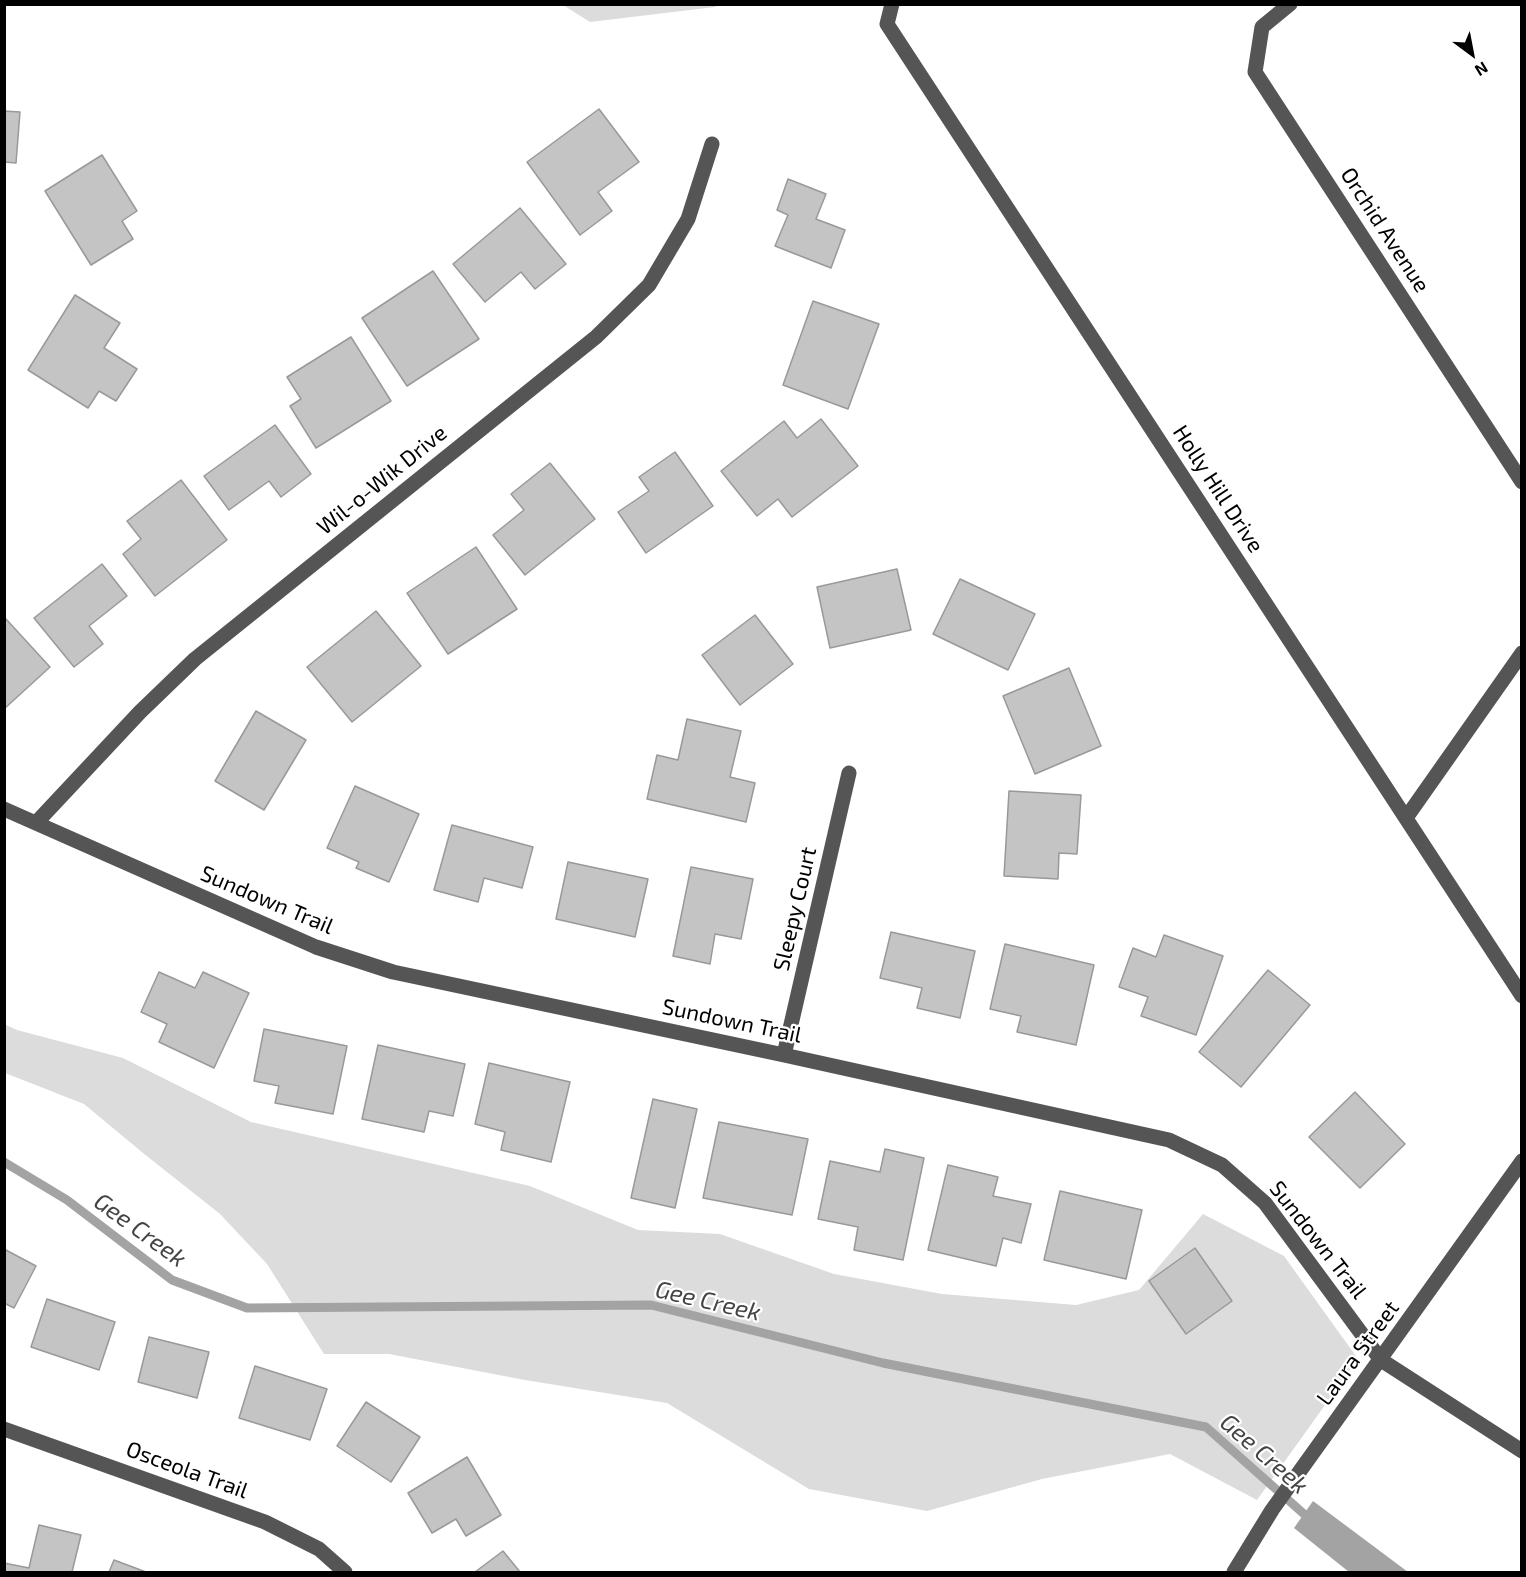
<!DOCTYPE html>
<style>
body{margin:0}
#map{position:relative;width:1526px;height:1577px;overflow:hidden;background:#fff;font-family:"Exo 2",sans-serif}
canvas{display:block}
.frame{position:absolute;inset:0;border:6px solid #000;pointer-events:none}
.north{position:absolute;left:1442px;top:24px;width:60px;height:60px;-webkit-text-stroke:4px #fff;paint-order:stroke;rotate:148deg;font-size:16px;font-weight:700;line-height:24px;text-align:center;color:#000}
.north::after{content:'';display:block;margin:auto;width:21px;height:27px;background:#000;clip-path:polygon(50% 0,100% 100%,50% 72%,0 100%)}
</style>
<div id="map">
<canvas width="1526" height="1577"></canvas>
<div class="frame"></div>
<div class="north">N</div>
</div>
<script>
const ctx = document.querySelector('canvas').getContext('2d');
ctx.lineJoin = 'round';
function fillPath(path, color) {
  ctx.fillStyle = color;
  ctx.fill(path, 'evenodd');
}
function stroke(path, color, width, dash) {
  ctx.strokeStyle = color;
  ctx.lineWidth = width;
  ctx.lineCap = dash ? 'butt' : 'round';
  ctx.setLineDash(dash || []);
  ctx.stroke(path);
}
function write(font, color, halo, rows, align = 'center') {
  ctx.font = font + ' "Exo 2",sans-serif';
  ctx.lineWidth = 4.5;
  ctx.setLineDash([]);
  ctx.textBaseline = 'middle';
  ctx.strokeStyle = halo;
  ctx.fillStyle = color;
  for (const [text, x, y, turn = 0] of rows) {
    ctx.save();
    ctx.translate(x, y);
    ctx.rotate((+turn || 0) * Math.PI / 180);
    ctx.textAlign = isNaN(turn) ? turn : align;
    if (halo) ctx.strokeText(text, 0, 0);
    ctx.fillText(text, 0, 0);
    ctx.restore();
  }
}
fillPath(new Path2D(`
 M563,5h155l-3,2 -125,15z
 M4,1024l13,6 106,28 128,64 279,64 108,44 82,4 114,40 108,20 134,11 63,-15 64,-76 81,42 74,103 -101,141 -87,-46 -128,25 -115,32 -118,-22 -142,-86 -142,-23 -136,-26h-65l-57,-90 -47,-50 -77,-61 -59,-49 -79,-31z`), '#dcdcdc');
fillPath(new Path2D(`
 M1313,1501l95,71h-59l-55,-44z`), '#a3a3a3');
stroke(new Path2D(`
 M4,1162l63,38 105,80 75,28 404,-3 232,58 323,64 107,95`), '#a3a3a3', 9);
const building = new Path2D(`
 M599,109l40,53 -41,30 14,19 -32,24 -53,-73z
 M4,111l16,1 -4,51 -12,-1z
 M102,155l35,56 -15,10 11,18 -42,26 -46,-74z
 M788,179l38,15 -10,25 29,11 -14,38 -56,-22 13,-31 -11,-5z
 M520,208l46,56 -31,25 -14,-17 -36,30 -32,-38z
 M433,271l46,68 -72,47 -45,-68z
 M75,295l45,28 -16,25 33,21 -21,32 -17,-10 -11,17 -60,-38z
 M813,301l66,23 -31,85 -65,-24z
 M351,337l40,64 -75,47 -26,-42 11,-7 -14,-22z
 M821,419l37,47 -66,51 -14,-18 -21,17 -36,-45 63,-50 13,17z
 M275,425l36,49 -30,23 -12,-16 -40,29 -25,-34z
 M675,452l38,54 -67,47 -28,-41 31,-21 -10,-14z
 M550,463l45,56 -70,56 -32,-40 31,-25 -13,-16z
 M181,480l46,60 -72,56 -32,-42 18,-15 -14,-18z
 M476,547l41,62 -69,45 -41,-61z
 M102,564l25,32 -38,30 14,18 -29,23 -40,-49z
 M897,569l14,61 -81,18 -13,-61z
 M960,579l75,35 -27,56 -75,-36z
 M376,611l45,55 -69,56 -45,-55z
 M755,615l38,49 -53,41 -38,-50z
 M6,619l44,48 -46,42v-88z
 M1069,668l32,78 -66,28 -32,-78z
 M256,711l50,29 -42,70 -49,-29z
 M687,719l54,12 -11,46 25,6 -9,39 -99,-23 10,-44 21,5z
 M355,786l64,28 -30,68 -33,-14 3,-6 -32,-14z
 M1009,791l72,4 -4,59 -18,-1 -1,26 -54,-3z
 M452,825l81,22 -11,41 -38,-10 -6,24 -44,-12z
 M568,862l80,17 -13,58 -79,-18z
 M691,867l62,12 -12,60 -26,-5 -5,30 -37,-8z
 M891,932l84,19 -15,67 -43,-10 5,-20 -42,-10z
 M1164,935l59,21 -27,79 -55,-19 7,-19 -29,-10 14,-39 23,9z
 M1005,944l89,21 -18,80 -59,-13 4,-16 -31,-7z
 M1268,970l42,35 -69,82 -42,-35z
 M159,972l36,16 8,-16 46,21 -35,75 -55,-26 8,-18 -26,-12z
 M264,1029l83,17 -14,68 -58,-11 4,-17 -25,-5z
 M378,1045l87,19 -12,52 -24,-5 -5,21 -62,-13z
 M489,1063l81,19 -19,80 -50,-12 4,-18 -30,-8z
 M1355,1092l50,52 -45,44 -51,-51z
 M653,1099l44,10 -22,99 -44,-10z
 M719,1122l89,17 -16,76 -89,-17z
 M885,1149l39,9 -21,102 -49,-10 4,-23 -40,-8 12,-58 50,11z
 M948,1165l50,12 -5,19 38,8 -10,39 -18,-5 -7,28 -68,-16z
 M1060,1191l82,19 -16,69 -82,-19z
 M1195,1248l37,53 -46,33 -37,-53z
 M4,1249l32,17 -22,42 -10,-5z
 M47,1299l68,23 -16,48 -68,-23z
 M149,1337l60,15 -12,46 -59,-16z
 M255,1366l72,23 -17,51 -71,-22z
 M366,1402l54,35 -29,45 -54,-36z
 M467,1457l34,58 -35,21 -10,-17 -24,14 -24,-40z
 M39,1525l42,10 -9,37h-68v-9l25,5z
 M503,1551l17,21h-45z
 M114,1560l32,12h-37z`);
fillPath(building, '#c4c4c4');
stroke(building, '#999', 1.5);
stroke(new Path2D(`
 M892,4l-5,20 635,972
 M1290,4l-28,23 -7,45 267,410
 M4,809l312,138 77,25 391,83 385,85 53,25 43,38 116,157 141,91
 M1406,818l116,-165
 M36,823l104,-111 55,-53 401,-322 53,-52 39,-66 24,-75
 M784,1055l65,-282
 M4,1429l261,93 54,27 26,23
 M1234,1572l38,-62 250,-349`), '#555', 15);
write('22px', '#000', '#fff', [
 ["Orchid Avenue",1385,230,57],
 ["Wil-o-Wik Drive",382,480,-39],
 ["Holly Hill Drive",1218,489,57],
 ["Sundown Trail",267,900,23],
 ["Sleepy Court",795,909,-77],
 ["Sundown Trail",732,1021,12],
 ["Sundown Trail",1318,1240,52],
 ["Laura Street",1358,1353,-54],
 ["Osceola Trail",187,1470,20]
]);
write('italic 24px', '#444', '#fff', [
 ["Gee Creek",140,1230,36],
 ["Gee Creek",708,1301,13],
 ["Gee Creek",1264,1454,41]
]);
</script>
